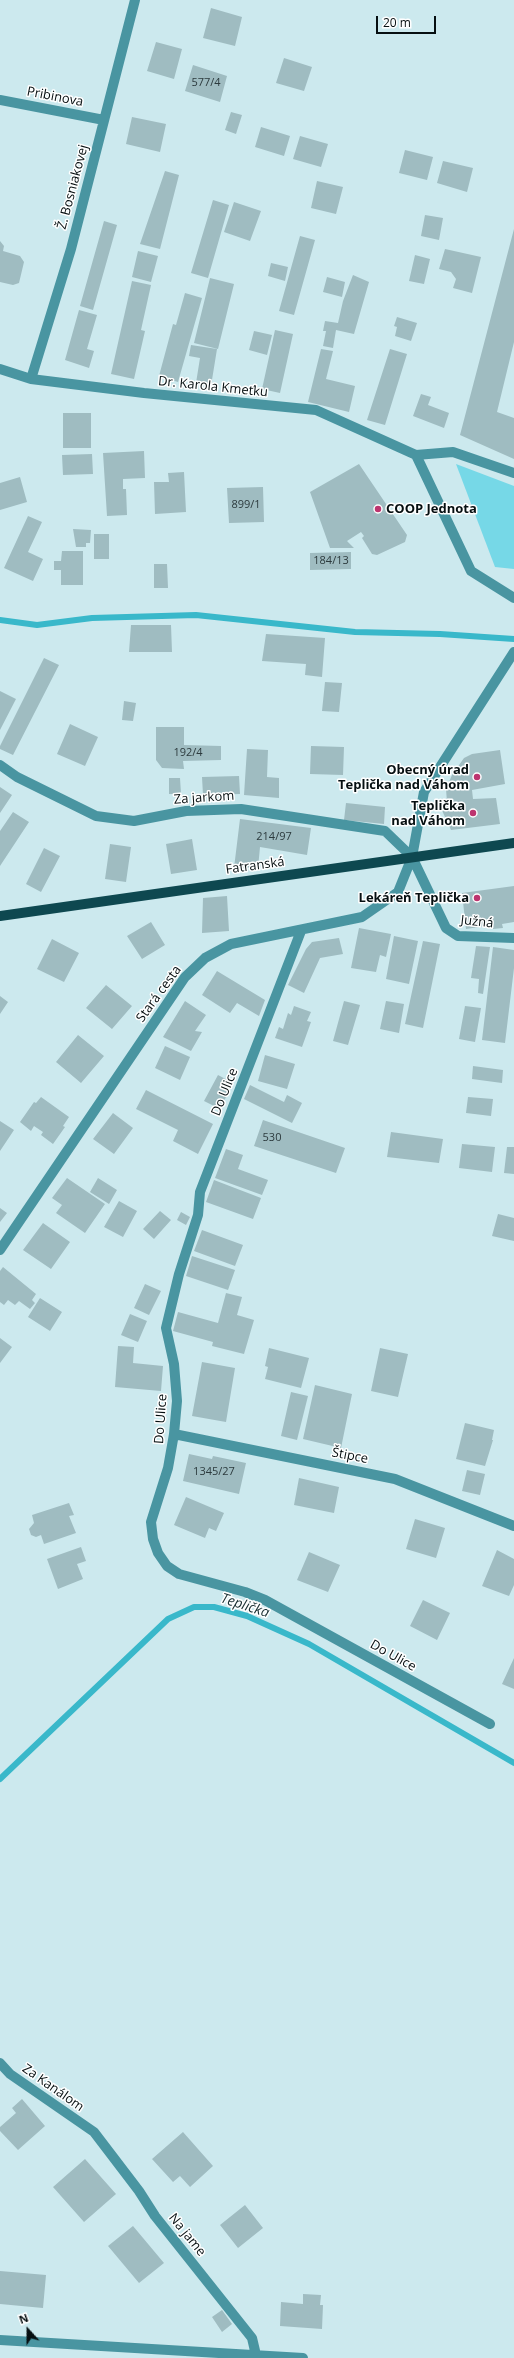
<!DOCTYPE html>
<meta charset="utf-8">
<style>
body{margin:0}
#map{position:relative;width:514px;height:2358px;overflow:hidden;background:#cce9ee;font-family:"Open Sans",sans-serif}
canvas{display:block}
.north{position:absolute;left:8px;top:2310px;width:40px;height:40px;-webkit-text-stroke:3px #fff;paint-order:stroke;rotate:339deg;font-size:11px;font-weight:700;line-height:16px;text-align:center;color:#060f11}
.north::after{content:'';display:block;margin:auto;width:14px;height:18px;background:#060f11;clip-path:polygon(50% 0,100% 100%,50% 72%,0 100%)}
.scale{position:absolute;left:376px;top:16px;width:60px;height:18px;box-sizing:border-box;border:2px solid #060f11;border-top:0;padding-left:5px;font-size:12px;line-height:14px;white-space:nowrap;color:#060f11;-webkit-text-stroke:3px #fff;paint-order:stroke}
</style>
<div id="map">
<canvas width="514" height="2358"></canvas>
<div class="north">N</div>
<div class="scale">20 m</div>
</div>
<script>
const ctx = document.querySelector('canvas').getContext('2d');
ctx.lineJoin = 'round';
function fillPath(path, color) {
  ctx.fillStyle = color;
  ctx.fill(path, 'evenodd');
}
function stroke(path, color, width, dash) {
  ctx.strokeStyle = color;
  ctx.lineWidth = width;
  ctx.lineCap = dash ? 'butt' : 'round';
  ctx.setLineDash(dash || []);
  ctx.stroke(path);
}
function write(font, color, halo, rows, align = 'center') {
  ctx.font = font + ' "Open Sans",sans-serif';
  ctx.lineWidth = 3;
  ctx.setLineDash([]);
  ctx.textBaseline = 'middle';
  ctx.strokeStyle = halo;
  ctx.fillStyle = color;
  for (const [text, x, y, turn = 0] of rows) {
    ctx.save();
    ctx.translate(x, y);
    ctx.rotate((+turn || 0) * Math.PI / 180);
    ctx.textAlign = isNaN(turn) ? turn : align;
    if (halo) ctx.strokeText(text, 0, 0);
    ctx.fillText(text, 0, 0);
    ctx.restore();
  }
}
fillPath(new Path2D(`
 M456,464l58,22v83l-19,-2z`), '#76d8e7');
stroke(new Path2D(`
 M0,620l37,5 55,-7 104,-3 159,17 85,2 74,5
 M0,1779l168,-160 26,-12h20l33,9 62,28 205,119`), '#39b8ca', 6);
fillPath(new Path2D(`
 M211,8l31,9 -7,29 -32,-8z
 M156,42l26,7 -8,30 -27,-8z
 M284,58l28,9 -8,24 -28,-8z
 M193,65l34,11 -7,26 -35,-11z
 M231,112l11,3 -6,19 -11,-4z
 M132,117l34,7 -6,28 -34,-8z
 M261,127l29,9 -6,20 -29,-9z
 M300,136l28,8 -7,23 -28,-8z
 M405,150l28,7 -6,23 -28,-7z
 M443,161l30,7 -6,24 -30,-9z
 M165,171l14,4 -19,74 -20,-5z
 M317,181l26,6 -7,27 -25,-6z
 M213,200l16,5 -21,73 -17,-5z
 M234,202l27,9 -11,30 -26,-9z
 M425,215l18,3 -4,22 -18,-4z
 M104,221l13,4 -24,85 -13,-4z
 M514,229v113l-17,70 17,6v41l-54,-24z
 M300,236l15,4 -21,75 -15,-4z
 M0,241l4,5 -1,5 17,5 4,6 -5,21 -6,2 -13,-3z
 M445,249l36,8 -9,36 -19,-5 3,-9 -5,-7 -12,-3z
 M138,251l20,5 -7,26 -19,-5z
 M415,255l15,4 -6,25 -15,-3z
 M271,263l17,4 -3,14 -17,-5z
 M353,275l16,7 -15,52 -18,-4 -3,18 -10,-2 3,-15h-3l2,-10 13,2 5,-22z
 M327,277l18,5 -3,15 -19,-5z
 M210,278l24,6 -16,65 -24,-6z
 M132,281l19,4 -10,45 4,1 -11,48 -23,-5z
 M185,293l17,5 -24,84 -19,-6 14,-52 3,1z
 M79,310l18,5 -10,34 7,2 -5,17 -24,-8z
 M397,317l20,6 -6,18 -16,-5 2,-9 -3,-1z
 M275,330l18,4 -13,59 -18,-4z
 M254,331l18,4 -5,20 -18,-5z
 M191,345l26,4 -6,37 -15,-3 4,-25 -11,-2z
 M321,349l12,2 -7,28 29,7 -6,26 -41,-10z
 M390,349l17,5 -22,71 -18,-5z
 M421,394l10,3 -3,8 21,8 -5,15 -31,-12z
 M63,413h28v35h-28z
 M144,451l1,27 -22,1v10h3l1,26 -20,1 -4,-63z
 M92,454l1,20 -30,1 -1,-20z
 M359,464l48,71 -2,7 -28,13 -5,-1 -10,-16 2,-2 -3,-4 -14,9 7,7h-24l-20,-56z
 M184,472l2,40 -31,2 -1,-32h15l-1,-9z
 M20,477l7,25 -27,8v-27z
 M263,487l1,35 -35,1 -2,-35z
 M28,516l14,6 -14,30 15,7 -10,22 -29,-13z
 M73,529l18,1 -1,13h-4v4h-10z
 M94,534h15v25h-15z
 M62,551h21v34h-22v-15h-7v-9h7z
 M351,552v17l-41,1v-17z
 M154,564h13l1,24h-14z
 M131,625h40l1,27h-43z
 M266,634l59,4 -3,39 -17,-2 1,-11 -44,-3z
 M44,658l15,7 -46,90 -13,-6v-3z
 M325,682l17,1 -3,29 -17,-1z
 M0,691l16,8 -16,31z
 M124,701l12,2 -3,18 -11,-1z
 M70,724l28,13 -13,29 -28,-12z
 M156,727h28v18l37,1v14l-38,1 1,8 -22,-1 -6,-8z
 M311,746l33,1 -1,28 -33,-1z
 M247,749l21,1 -1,27 12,1v20l-35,-3z
 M500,750l5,34 -33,6 1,9 23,-1 4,26 -49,6 -12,-26 8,-2 -1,-13 6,-14 12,-17 8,-4z
 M239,776l1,18 -37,1 -1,-18z
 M169,778h11l1,16h-12z
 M0,787l12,8 -12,18z
 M346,803l39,4 -1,17 -40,-4z
 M13,812l16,10 -29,44v-35z
 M240,819l71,9 -4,27 -47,-8 -2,21h-24z
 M192,839l5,31 -26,4 -5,-30z
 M110,844l21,3 -5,35 -21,-3z
 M44,848l16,8 -19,36 -15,-8z
 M514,886v36l-12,2 1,4 -10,1 -1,-4 -26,4 -4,-36z
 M227,896l2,35 -27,2 1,-35z
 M151,922l14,23 -23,14 -15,-23z
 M359,928l32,6 -5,23 -6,-2 -4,17 -25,-4z
 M394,936l24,5 -9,43 -23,-5z
 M339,938l4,16 -23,4 -16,35 -16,-8 18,-36 6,-7z
 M52,939l27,14 -15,29 -27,-13z
 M423,941l17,3 -17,84 -18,-4z
 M476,946l14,1 -7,47 -5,-1 1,-14 -8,-1z
 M493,947l21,3v18l-9,75 -23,-3z
 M217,971l48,29 -6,16 -22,-13 -7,10 -28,-18z
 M106,985l26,21 -20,23 -26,-21z
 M0,996l8,6 -8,12z
 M185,1001l21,14 -11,16 7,1 -11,19 -28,-14z
 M344,1001l16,4 -12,40 -15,-4z
 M386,1001l18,3 -5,29 -19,-4z
 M294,1006l17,6 -4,9 4,1 -9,25 -27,-9 4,-11 4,2 5,-16 3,2z
 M465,1006l16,2 -6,34 -16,-3z
 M78,1035l26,21 -23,27 -25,-21z
 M165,1046l25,11 -10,23 -25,-12z
 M265,1055l30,9 -8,25 -29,-8z
 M473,1066l30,4 -1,13 -30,-4z
 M218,1075l15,8 -13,26 -16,-8z
 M250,1085l34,17 3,-7 15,8 -10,20 -48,-24z
 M146,1090l67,34 -15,30 -25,-13 5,-11 -42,-21z
 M41,1097l28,20 -6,9 2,1 -12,17 -12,-9 2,-3 -9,-6 -3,5 -11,-9 14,-20 2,1z
 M468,1097l25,2 -2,17 -25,-3z
 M113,1113l20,15 -19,26 -21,-15z
 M263,1120l82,28 -9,25 -82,-27z
 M0,1121l14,9 -14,21z
 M391,1132l52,7 -4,24 -52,-6z
 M462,1144l33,3 -3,25 -33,-4z
 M507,1147h7v27l-10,-1z
 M226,1149l17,6 -5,14 30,11 -6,15 -47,-17z
 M67,1178l38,26 -20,29 -29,-20 6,-8 -10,-7z
 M98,1178l19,12 -8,14 -19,-12z
 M214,1180l47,18 -8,21 -47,-17z
 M119,1201l18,10 -14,26 -19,-10z
 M0,1208l7,5 -7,9z
 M160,1211l11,9 -17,19 -11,-10z
 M181,1212l9,5 -4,8 -9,-5z
 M498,1214l16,4v23l-22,-5z
 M43,1223l27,19 -19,27 -28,-19z
 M202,1230l41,15 -8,21 -41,-15z
 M192,1256l43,14 -7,20 -42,-14z
 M3,1267l33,27 -4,6 3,3 -5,6 -11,-8 -4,4 -7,-5 -4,5 -4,-3v-31z
 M145,1284l16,7 -12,24 -15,-7z
 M226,1293l16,4 -5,18 17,5 -10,34 -32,-8 1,-4 -40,-11 5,-19 40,11z
 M40,1298l22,14 -12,19 -22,-14z
 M130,1314l17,7 -9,21 -17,-7z
 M0,1338l12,9 -12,16z
 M118,1346l16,1 -1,16 30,3 -2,25 -46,-4z
 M269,1348l40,10 -8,30 -36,-9 3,-12 -3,-1z
 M380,1348l28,6 -10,43 -27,-6z
 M202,1362l33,6 -9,54 -34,-6z
 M315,1385l37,9 -11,54 -38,-9z
 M291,1392l17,4 -11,44 -16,-4z
 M465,1423l29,7 -2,10h1l-8,26 -29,-7z
 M189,1454l23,5 1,-3 33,7 -7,31 -56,-13z
 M467,1470l18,4 -5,21 -18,-4z
 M299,1478l40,9 -5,26 -40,-8z
 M186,1497l38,16 -8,18 -7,-3 -4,10 -31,-13z
 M69,1503l5,12 -5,1 7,17 -32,11 -3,-9 -5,2 -5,-2 -2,-6 5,-6 -2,-8z
 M415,1519l30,9 -9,30 -30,-9z
 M81,1547l5,14 -9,3 6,15 -25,10 -11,-30z
 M497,1550l17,9v26l-5,11 -27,-10z
 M309,1552l31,13 -12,27 -31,-12z
 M423,1600l27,13 -13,27 -27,-14z
 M514,1658v31l-12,-5z
 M22,2099l23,27 -27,24 -18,-19v-4l16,-14 -4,-5z
 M183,2132l30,34 -23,21 -10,-11 -7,6 -21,-23z
 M85,2159l31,35 -32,28 -31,-35z
 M245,2205l18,23 -25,20 -18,-23z
 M133,2226l31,37 -25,20 -31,-37z
 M0,2271l46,4 -3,33 -43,-4z
 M303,2294l18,1 -1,10h3l-1,24 -42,-3 1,-24 22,2z
 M222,2310l10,14 -10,8 -10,-15z`), '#9fbcc1');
stroke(new Path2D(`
 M0,100l104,20
 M0,369l31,10 113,14 172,17 100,45 37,-3 61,21
 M31,379l40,-130 64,-249
 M416,455l55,116 43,27
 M0,765l17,12 79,39 38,5 52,-10 55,-2 144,22 27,26 34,71 12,8 56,2
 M301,931l-101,261 -2,23 -19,59 -13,54 8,36 3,37 -3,33 -6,34 -17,54 2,17 5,14 9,13 12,8 66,18 20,8 225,124
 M0,1250l185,-273 20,-19 26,-14 131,-27 36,-25 14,-35 12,-65 90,-140
 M174,1434l221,45 119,47
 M0,2063l10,11 84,58 45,59 16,25 97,122 4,17
 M0,2340l303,18`), '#4995a1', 10);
stroke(new Path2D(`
 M0,916l514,-73`), '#0e4850', 10);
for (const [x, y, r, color] of [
 [378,509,4,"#bd346f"],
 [477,777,4,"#bd346f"],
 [473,813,4,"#bd346f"],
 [477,898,4,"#bd346f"]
]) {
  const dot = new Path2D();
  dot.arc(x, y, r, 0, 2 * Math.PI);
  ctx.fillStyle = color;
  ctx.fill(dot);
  stroke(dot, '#fff', 1.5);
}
write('11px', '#2c3a3d', null, [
 ["577/4",206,83],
 ["899/1",246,505],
 ["184/13",331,561],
 ["192/4",188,753],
 ["214/97",274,837],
 ["530",272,1138],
 ["1345/27",214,1472]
]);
write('13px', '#060f11', '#fff', [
 ["Pribinova",55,97,11],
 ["Ž. Bosniakovej",73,187,-75],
 ["Dr. Karola Kmeťku",213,387,6],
 ["Za jarkom",204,798,-4],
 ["Fatranská",255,866,-8],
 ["Južná",477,922,6],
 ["Stará cesta",159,994,-54],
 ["Do Ulice",225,1092,-68],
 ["Do Ulice",161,1419,-86],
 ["Štipce",350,1456,11],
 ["Do Ulice",393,1656,29],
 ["Za Kanálom",53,2088,35],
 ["Na jame",187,2235,51]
]);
write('bold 13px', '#060f11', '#fff', [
 ["COOP Jednota",386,509,"left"],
 ["Obecný úrad",469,770],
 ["Teplička nad Váhom",469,785],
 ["Teplička",465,806],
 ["nad Váhom",465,821],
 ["Lekáreň Teplička",469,898]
], 'right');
write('italic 14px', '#192f32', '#fff', [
 ["Teplička",245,1606,18]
]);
</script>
